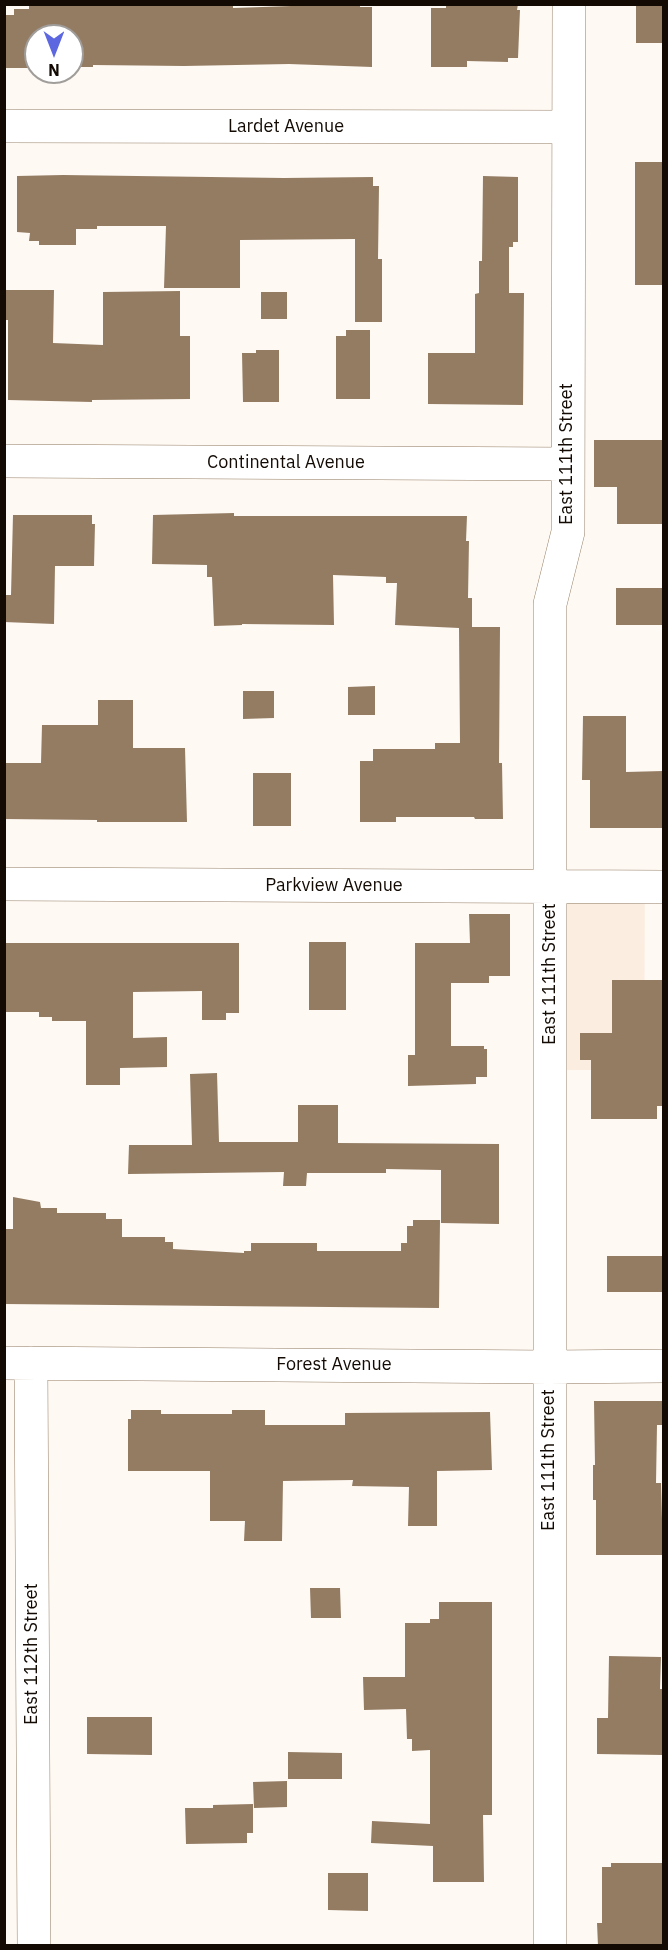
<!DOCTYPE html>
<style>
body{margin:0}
#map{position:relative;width:668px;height:1950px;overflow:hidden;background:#fef9f3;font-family:"IBM Plex Sans",sans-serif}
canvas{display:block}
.frame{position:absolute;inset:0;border:6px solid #120a03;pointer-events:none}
.north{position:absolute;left:24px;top:24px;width:60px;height:60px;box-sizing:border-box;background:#fff;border:2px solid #a09d9a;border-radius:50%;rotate:180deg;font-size:16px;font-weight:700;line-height:24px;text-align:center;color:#120a03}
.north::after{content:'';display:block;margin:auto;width:21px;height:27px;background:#5d68e0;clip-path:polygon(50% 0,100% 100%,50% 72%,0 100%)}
</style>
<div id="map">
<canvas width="668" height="1950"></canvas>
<div class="frame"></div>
<div class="north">N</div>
</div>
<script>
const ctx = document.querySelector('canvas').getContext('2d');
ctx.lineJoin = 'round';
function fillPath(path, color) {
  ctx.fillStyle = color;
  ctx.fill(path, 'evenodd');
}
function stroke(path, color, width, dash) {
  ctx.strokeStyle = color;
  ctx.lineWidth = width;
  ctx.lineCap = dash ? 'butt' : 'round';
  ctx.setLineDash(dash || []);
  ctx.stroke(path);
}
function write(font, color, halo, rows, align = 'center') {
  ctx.font = font + ' "IBM Plex Sans",sans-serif';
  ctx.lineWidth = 6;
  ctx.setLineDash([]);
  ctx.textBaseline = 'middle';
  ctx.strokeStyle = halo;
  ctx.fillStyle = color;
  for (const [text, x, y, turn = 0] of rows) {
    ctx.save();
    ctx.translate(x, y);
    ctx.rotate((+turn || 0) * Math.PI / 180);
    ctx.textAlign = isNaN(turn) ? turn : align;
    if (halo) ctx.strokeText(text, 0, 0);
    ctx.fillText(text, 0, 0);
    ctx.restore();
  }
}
fillPath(new Path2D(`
 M550,887h95l-1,183h-94z`), '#fbeee1');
fillPath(new Path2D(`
 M112,4h121v4l58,-2v-2h69v3h12v60l-83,-3 -105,2 -91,-1v2h-21v-31h-36v32h-32v-53h10v-6h15v-3z
 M446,4h72l-1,6h3l-2,48h-10v4l-41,-1v6h-36v-59h15z
 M636,4h27v39h-27z
 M635,162h28v123h-28z
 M63,175l221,3 89,-1v9h6l-1,73h4v63h-27v-83l-115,1v48h-76l2,-62h-69v3h-21v16h-37v-4h-10l1,-8 -13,-1v-56z
 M483,176l35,1v65h-5v5h-4v46h15l-1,112 -95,-1v-51h47v-59l4,-1v-32h3z
 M4,290h50l-1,53 50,2v-53l77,-1v45h10v63l-98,1v2l-84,-2v-80h-4z
 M261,292h26v27h-26z
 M346,330h24v69h-34v-63h10z
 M256,350h23v52h-36l-1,-49h14z
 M594,440h69v84h-46v-37h-23z
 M234,513v3h233l-1,25h3l-1,57h4v29h28l-1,136h3l1,56h-28l-1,-2h-78v5h-36v-61h13v-12h62v-6h25l-1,-115 -64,-3 2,-42h-11v-6l-53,-2 1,50 -92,-1v1l-28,1 -2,-49h-5v-12l-55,-1 1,-49z
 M13,515h79v9h3l-1,42h-39l-1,58 -50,-2v-27h7z
 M616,588h47v37h-47z
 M375,686v29h-27v-28z
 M243,691h31v27l-31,1z
 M98,700h35v48h52l2,74h-90v-2l-93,-1 2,-56h35l1,-38h56z
 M583,716h43v56l37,-1v57h-73v-48h-8z
 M253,773h38v53h-38z
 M469,914h41v62h-21v7h-38v63h33v3h3v28h-11v7l-68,2v-31h7v-112h55z
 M309,942h37v68h-37z
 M4,943h235v70h-13v7h-24v-29l-69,1v46l34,-1v30l-47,1v17h-34v-64h-34v-4h-13v-5h-35z
 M612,980h51l-1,126h-5v13h-66v-59h-11v-27h32z
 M217,1073l2,69h79v-37h40v38l161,1v80l-58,-1v-53l-55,-1v4h-79l-1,13h-23l1,-14 -156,2 1,-29h63l-2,-71z
 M13,1197l27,5 1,6h16v5h49v6h16v18h43v5h8v7l71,4v-2h7v-8h66v8h84v-8h6v-17h6v-6h27l-1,88 -435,-4v-75h9z
 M607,1256h56v36h-56z
 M594,1401h69v24h-6l-1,58h5l2,72h-67v-55h-3v-35h2z
 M131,1410h30v4h71v-4h33v15h80v-12l145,-1 2,58 -55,1v55h-29l1,-39 -57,-1 1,-6 -70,1 -1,60h-38l1,-20h-35v-50h-82v-52h3z
 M310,1588h30l1,30h-30z
 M439,1602h53v213h-9l1,67h-51v-36l-62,-3 1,-22 58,3v-74l-18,1v-12h-5l-1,-30 -42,1 -1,-33h42v-54h25v-4h9z
 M609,1656l52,1 -1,32h3v66l-66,-1v-36h11z
 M87,1717h65v38l-65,-1z
 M288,1752l54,1v26h-54z
 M287,1781v26l-33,1 -1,-26z
 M253,1804v29h-6v10l-61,1 -1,-36h28v-3z
 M611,1863h52v83h-65l-1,-23h5v-56h9z
 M328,1873h40v38l-40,-1z`), '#947c63');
const minor = new Path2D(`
 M4,126l564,1
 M4,461l563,3
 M4,884l660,3
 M4,1363l545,4 115,-1
 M31,1363l3,583
 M550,1946v-1342l18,-72 1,-528`);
stroke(minor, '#937c62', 34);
stroke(minor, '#fff', 33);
write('18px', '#120a03', '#fff', [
 ["Lardet Avenue",286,127],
 ["East 111th Street",567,454,-90],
 ["Continental Avenue",286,463],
 ["Parkview Avenue",334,886],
 ["East 111th Street",550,974,-90],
 ["Forest Avenue",334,1365],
 ["East 111th Street",549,1460,-90],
 ["East 112th Street",32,1654,-90]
]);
</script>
